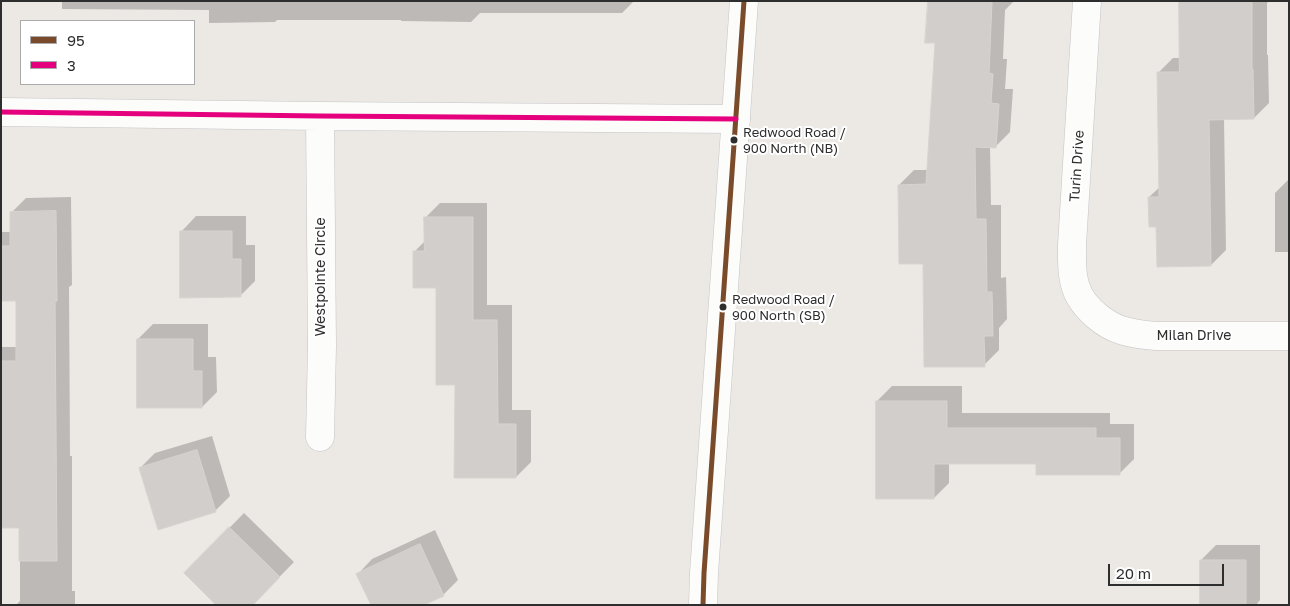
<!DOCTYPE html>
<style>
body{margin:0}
#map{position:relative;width:1290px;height:606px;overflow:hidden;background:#ece8e4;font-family:"Golos Text",sans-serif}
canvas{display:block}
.frame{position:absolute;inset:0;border:2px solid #2e2e2e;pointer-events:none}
.legend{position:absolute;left:20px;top:20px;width:175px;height:65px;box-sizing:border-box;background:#fff;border:1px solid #ababab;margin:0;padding:6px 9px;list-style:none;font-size:15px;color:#2e2e2e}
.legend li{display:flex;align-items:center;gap:10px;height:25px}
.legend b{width:25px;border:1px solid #ababab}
.scale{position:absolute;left:1108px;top:564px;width:116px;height:22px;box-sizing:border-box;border:2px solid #2e2e2e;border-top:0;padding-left:6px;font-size:15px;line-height:18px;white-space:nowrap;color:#2e2e2e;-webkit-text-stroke:4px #fff;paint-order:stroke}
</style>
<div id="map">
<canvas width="1290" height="606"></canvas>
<div class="frame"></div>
<ul class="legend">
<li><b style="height:6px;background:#7a4b2a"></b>95</li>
<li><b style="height:6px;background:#e5007d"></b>3</li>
</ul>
<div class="scale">20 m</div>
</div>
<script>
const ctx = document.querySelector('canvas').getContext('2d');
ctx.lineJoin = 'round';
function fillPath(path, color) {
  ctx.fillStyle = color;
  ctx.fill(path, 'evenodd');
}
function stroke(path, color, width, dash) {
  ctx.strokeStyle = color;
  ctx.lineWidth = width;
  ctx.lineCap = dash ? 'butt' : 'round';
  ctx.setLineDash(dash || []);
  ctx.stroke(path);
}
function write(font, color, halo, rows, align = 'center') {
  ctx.font = font + ' "Golos Text",sans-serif';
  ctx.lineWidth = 4;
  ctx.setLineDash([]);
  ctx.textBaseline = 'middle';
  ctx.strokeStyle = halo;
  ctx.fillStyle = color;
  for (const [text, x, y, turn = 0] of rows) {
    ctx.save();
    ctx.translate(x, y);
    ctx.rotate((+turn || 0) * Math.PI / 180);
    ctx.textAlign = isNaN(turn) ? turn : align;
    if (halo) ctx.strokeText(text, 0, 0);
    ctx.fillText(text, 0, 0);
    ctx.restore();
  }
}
fillPath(new Path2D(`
 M62,1h572l-12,12h-142l-9,9 -70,-1v-1h-124l-2,2 -66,1v-13l-147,-1z
 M929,1h85l-9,9 -2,49h4l-2,30h8l-3,43 -15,15h-5l1,58h10v73l5,-1 1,42 -8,9v22l-15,15 -60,-103 -25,-77 15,-15h14l8,-128z
 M1180,1h89l-2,2v52h1l1,48 -15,15h-30l2,132 -15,15 -54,-39 -8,-29 12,-11 -3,-113 15,-15h7z
 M1289,179v73h-14v-59z
 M71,197l1,88 -3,2 1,169h2v135h3v14h-59l4,-4v-75h-19v-179h17v-47h-17v-68h10v-19l15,-15z
 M440,203h47v102h25v105h19v52l-15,15 -60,-93 -19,-97 -23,-35 11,-11v-23z
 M196,216h50v29h9v36l-15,15 -58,-65z
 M153,324h55v33h8l1,35 -15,15 -64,-68z
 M892,386h70v27h148v11h24v35l-15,15 -82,-11h-88v20l-15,15 -57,-97z
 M212,436l18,60 -15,15 -75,-43 15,-15z
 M244,513l50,49 -42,43 -67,-32z
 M435,530l23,50 -15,15 -85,-21 14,-15z
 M1216,545h44v55l-4,5h-54l-1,-45z`), '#0003');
const building = new Path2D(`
 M928,1h64l-3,72 4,1 -2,29 8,1 -3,44 -21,-1 1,72h10l1,73h5l1,44h-9l1,31h-61l-1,-103h-24l-1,-79 28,-1 9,-141h-10z
 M1179,1h73v68h1l1,50 -45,1 2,146 -54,1 -1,-40h-7l-1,-30h11l-2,-125h22z
 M56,211l1,90h-2l2,260h-38v-33h-18v-167h15v-60h-15v-55h9v-34z
 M424,217h49v103h24l1,104h18v54h-62l1,-93h-19v-97h-23v-37h11z
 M180,231h52v28h9v38l-61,1z
 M137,339h56v32h9v37h-65z
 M876,401h71v27h149v10h24v37h-84v-11h-102v35h-58z
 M197,450l19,62 -58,18 -19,-62z
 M229,527l51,50 -27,28h-37l-32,-32z
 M420,544l24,52 -20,9h-53l-15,-31z
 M1200,560h46v45h-46z`);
fillPath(building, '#d1cecb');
stroke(building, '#d7d4d0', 1);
const minor = new Path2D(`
 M1087,1l-15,244c0,16 -1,35 7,50 8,15 26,30 42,35 11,4 23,5 35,6h133
 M1,112l319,4 416,3
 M320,437l2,-91 -2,-230`);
const secondary = new Path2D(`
 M703,605l1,-32 40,-572`);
stroke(minor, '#c5c4c5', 29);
stroke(secondary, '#c5c4c5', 29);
stroke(minor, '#fcfcfb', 28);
stroke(secondary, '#fcfcfb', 28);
stroke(new Path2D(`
 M703,605l1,-32 40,-572`), '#7a4b2a', 5);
stroke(new Path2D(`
 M1,112l319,4 416,3`), '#e5007d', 5);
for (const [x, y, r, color] of [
 [734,140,4.5,"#2e2e2e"],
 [723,307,4.5,"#2e2e2e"]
]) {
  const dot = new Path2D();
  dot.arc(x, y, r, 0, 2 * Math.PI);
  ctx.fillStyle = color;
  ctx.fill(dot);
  stroke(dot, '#fff', 2);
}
write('13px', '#2e2e2e', '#fff', [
 ["Redwood Road /",743,133],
 ["900 North (NB)",743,149],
 ["Redwood Road /",732,300],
 ["900 North (SB)",732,316]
], 'left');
write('14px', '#2e2e2e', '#fff', [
 ["Turin Drive",1077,166,-86],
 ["Westpointe Circle",321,277,-90],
 ["Milan Drive",1194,336]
]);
</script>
